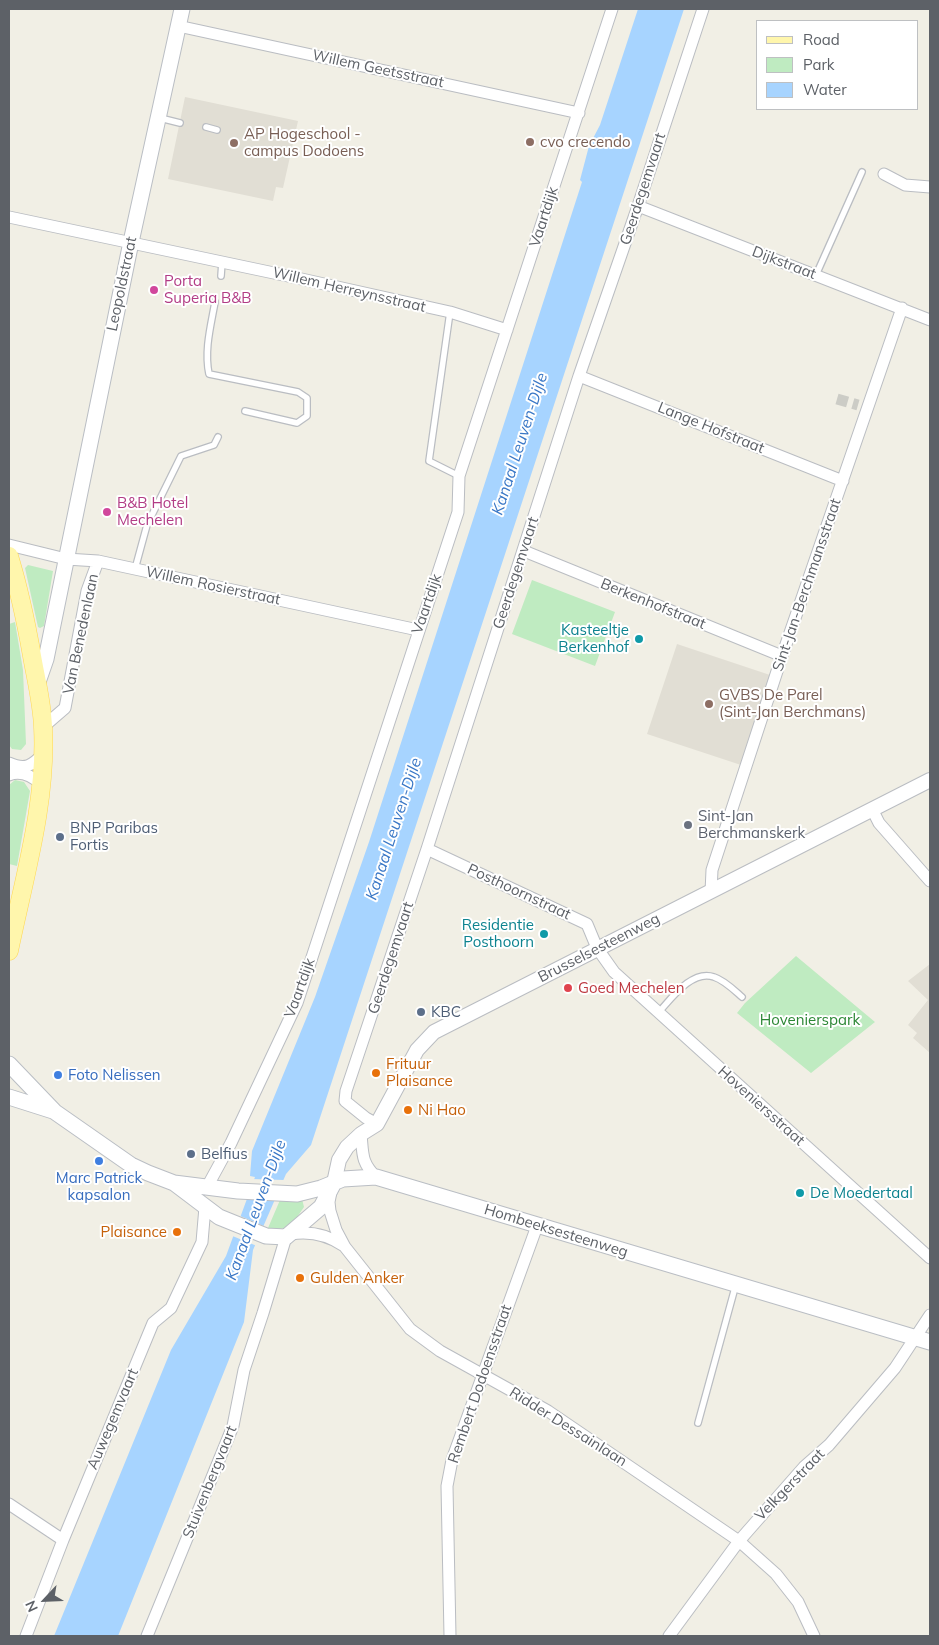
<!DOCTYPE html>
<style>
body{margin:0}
#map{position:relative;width:939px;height:1645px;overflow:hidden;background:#f1efe5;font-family:Mulish,sans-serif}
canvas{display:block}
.frame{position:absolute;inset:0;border:10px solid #5d6167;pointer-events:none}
.legend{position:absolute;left:756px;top:20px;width:162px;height:90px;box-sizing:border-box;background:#fff;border:1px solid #bec0c2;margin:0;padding:6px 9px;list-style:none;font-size:15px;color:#5d6167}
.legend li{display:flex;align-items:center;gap:10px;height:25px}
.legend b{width:25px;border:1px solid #bec0c2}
.north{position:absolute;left:20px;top:1575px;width:50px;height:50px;-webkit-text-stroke:4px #fff;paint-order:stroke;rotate:245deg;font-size:14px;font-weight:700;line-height:20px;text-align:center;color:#5d6167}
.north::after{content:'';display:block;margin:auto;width:18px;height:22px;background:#5d6167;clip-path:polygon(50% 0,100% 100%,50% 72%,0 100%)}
</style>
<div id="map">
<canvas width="939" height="1645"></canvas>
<div class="frame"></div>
<ul class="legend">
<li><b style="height:6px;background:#fff6ac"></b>Road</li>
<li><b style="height:14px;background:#bfebc1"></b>Park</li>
<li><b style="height:14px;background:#a7d4ff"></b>Water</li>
</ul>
<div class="north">N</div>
</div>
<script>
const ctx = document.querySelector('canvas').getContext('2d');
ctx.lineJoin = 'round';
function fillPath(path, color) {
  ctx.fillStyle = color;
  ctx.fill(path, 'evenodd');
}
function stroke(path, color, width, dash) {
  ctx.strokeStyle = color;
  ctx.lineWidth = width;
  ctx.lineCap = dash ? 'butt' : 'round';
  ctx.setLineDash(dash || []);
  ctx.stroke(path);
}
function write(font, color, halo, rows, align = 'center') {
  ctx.font = font + ' Mulish,sans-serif';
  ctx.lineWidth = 4;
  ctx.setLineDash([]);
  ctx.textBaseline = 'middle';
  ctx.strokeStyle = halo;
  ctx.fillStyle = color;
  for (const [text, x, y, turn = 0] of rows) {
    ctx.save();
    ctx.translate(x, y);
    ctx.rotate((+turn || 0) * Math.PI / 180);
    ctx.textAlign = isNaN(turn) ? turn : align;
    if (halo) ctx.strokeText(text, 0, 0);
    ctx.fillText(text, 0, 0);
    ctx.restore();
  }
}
fillPath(new Path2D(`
 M185,97l113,24 -15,67 -7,-1 -3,14 -105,-22z
 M677,644l93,31 -29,90 -94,-31z
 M930,964v89l-17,-15 4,-5 -9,-8 20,-25 -20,-19z`), '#e1ded4');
fillPath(new Path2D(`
 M28,565l25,6 -9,55 -4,2 -2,-1 -13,-59z
 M532,580l83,32 -20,54 -83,-32z
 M15,622l8,48 3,74 -5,6 -9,-1 -3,-4v-121z
 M15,780l9,2 6,9 -13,75 -8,-2v-79z
 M796,956l79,66 -64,51 -74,-60 8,-10z
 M302,1199l2,8 -13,19 -11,3 -12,-1 12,-28z`), '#bfebc1');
fillPath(new Path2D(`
 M638,9h46l-373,1136 -25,29 -33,76 -9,72 -126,314h-64l117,-286 55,-94 29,-79 -5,-1 2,-25 63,-154 54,-155 213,-660 -2,-2 9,-34 11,-21z`), '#a7d4ff');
fillPath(new Path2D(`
 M252,1179l32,1v5l-6,14 -34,-1z
 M238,1215l28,12 -9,19 -27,-11z`), '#f1efe5');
stroke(new Path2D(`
 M837,399l21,6`), '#ccccc6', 11, [11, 5.5]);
const service = new Path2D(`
 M160,118l20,5
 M206,127l11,3
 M816,275l46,-103
 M221,276l1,-14
 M215,302c-4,23 -11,48 -6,72l89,18 9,6v18l-10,7 -52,-12
 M450,312l-21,149 30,15
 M135,569l12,-44 34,-69 33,-11 4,-8
 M658,1013c13,-14 34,-44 56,-36 10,3 20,13 28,20
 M698,1423l38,-139`);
const minor = new Path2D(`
 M178,26l401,87
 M884,174l21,11 25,2
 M638,206l292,114
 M9,217l279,59 162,36 57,18
 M579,376l264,105
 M9,545l57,14 32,2 320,69
 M524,551l258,105
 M43,727l22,-19 22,-117 11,-30
 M9,763c16,7 23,3 34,-9
 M9,775c12,-5 23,1 32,9
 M872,809l7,14 51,58
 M427,849l160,75 10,24 17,24 316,286
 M711,892l1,-22 70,-214 120,-348
 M377,1124l-11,-6 -21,-17 1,-10 81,-242 152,-473 59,-170 65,-197
 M361,1134c2,20 0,28 15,43
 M207,1187l24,-44 66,-140 161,-491 1,-36 153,-467
 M331,1192l-2,10 1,9 6,19 9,17 65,82 30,22 108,60 191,130 37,33 22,28 16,34
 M291,1234c19,-3 37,1 53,12
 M9,1504l54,36
 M26,1636l37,-96 90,-217 18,-15 31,-66 3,-35
 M147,1636l86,-210 11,-56 19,-57 23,-76
 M450,1636l-3,-150 5,-26 85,-234
 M669,1636l70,-95 65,-74 25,-22 66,-77 35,-53`);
const tertiary = new Path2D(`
 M334,1183l5,-23 8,-13 14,-13 16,-10 40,-74 17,-18 496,-252`);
const secondary = new Path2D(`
 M38,682l8,-23 85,-417 51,-233
 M9,1064l46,48 76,53 17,8 26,10 64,8 59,3 24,-6 22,-9 33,-2 554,165
 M9,1097l44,14
 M174,1183l45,34 47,19 20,1 35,-30 13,-24`);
const primary = new Path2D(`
 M9,556c10,33 17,66 23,100 4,23 10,47 11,71 4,75 -19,151 -34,224`);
stroke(service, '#babdc2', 8);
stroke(minor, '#babdc2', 13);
stroke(tertiary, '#babdc2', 16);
stroke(secondary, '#babec4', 17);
stroke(primary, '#ffd750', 19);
stroke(service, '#fff', 5.5);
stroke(minor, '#fff', 11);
stroke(tertiary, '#fff', 14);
stroke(secondary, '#fff', 15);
stroke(primary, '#fff6ac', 18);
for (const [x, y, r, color] of [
 [530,142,5,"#8d6e63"],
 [234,143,5,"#8d6e63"],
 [154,290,5,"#d1479c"],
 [107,512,5,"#d1479c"],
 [639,639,5,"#0f9aa8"],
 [709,704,5,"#8d6e63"],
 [688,825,5,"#6b7280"],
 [60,837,5,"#5c6f8a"],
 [544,934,5,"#0f9aa8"],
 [568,988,5,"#e0444e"],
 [421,1012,5,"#5c6f8a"],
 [376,1073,5,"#e8710a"],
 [58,1075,5,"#3f7fe0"],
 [408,1110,5,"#e8710a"],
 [191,1154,5,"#5c6f8a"],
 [99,1161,5,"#3f7fe0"],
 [800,1193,5,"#0f9aa8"],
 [177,1232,5,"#e8710a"],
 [300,1278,5,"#e8710a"]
]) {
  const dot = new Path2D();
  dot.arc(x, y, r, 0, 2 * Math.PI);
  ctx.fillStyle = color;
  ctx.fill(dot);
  stroke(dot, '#fff', 2);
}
write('15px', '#5d6167', '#fff', [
 ["Willem Geetsstraat",378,69,12],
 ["Geerdegemvaart",643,189,-72],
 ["Vaartdijk",544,217,-72],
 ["Dijkstraat",784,263,21],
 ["Leopoldstraat",122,284,-78],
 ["Willem Herreynsstraat",349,290,13],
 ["Lange Hofstraat",711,428,22],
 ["Geerdegemvaart",516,573,-72],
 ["Sint-Jan-Berchmansstraat",807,585,-71],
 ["Willem Rosierstraat",213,586,12],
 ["Vaartdijk",427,604,-71],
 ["Berkenhofstraat",653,604,22],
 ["Van Benedenlaan",81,634,-78],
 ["Posthoornstraat",519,892,25],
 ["Brusselsesteenweg",599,948,-27],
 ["Geerdegemvaart",391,958,-72],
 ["Vaartdijk",300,988,-70],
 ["Hoveniersstraat",761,1106,42],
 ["Hombeeksesteenweg",556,1231,17],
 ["Rembert Dodoensstraat",480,1384,-71],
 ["Auwegemvaart",113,1419,-67],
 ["Ridder Dessainlaan",568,1427,32],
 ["Stuivenbergvaart",210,1482,-68],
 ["Velkgerstraat",790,1485,-46]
]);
write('15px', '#785e54', '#fff', [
 ["AP Hogeschool -",244,134],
 ["campus Dodoens",244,151],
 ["cvo crecendo",540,142],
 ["GVBS De Parel",719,695],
 ["(Sint-Jan Berchmans)",719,712]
], 'left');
write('15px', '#b23c85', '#fff', [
 ["Porta",164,281],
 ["Superia B&B",164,298],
 ["B&B Hotel",117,503],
 ["Mechelen",117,520]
], 'left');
write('15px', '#0d838f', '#fff', [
 ["Kasteeltje",629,630],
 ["Berkenhof",629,647],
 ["Residentie",534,925],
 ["Posthoorn",534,942],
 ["De Moedertaal",810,1193,"left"]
], 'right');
write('15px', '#5b616d', '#fff', [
 ["Sint-Jan",698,816],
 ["Berchmanskerk",698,833]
], 'left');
write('15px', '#4e5e75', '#fff', [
 ["BNP Paribas",70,828],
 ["Fortis",70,845],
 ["KBC",431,1012],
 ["Belfius",201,1154]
], 'left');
write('15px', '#be3a42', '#fff', [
 ["Goed Mechelen",578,988]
], 'left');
write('15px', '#2c8735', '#fff', [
 ["Hovenierspark",810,1020]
]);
write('15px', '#c56008', '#fff', [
 ["Frituur",386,1064],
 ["Plaisance",386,1081],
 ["Ni Hao",418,1110],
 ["Plaisance",167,1232,"right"],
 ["Gulden Anker",310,1278]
], 'left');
write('15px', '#366cbe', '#fff', [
 ["Foto Nelissen",68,1075],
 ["Marc Patrick",99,1178,"center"],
 ["kapsalon",99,1195,"center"]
], 'left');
write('italic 16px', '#3977c6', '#fff', [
 ["Kanaal Leuven-Dijle",520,444,-72],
 ["Kanaal Leuven-Dijle",394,829,-72],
 ["Kanaal Leuven-Dijle",256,1210,-70]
]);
</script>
